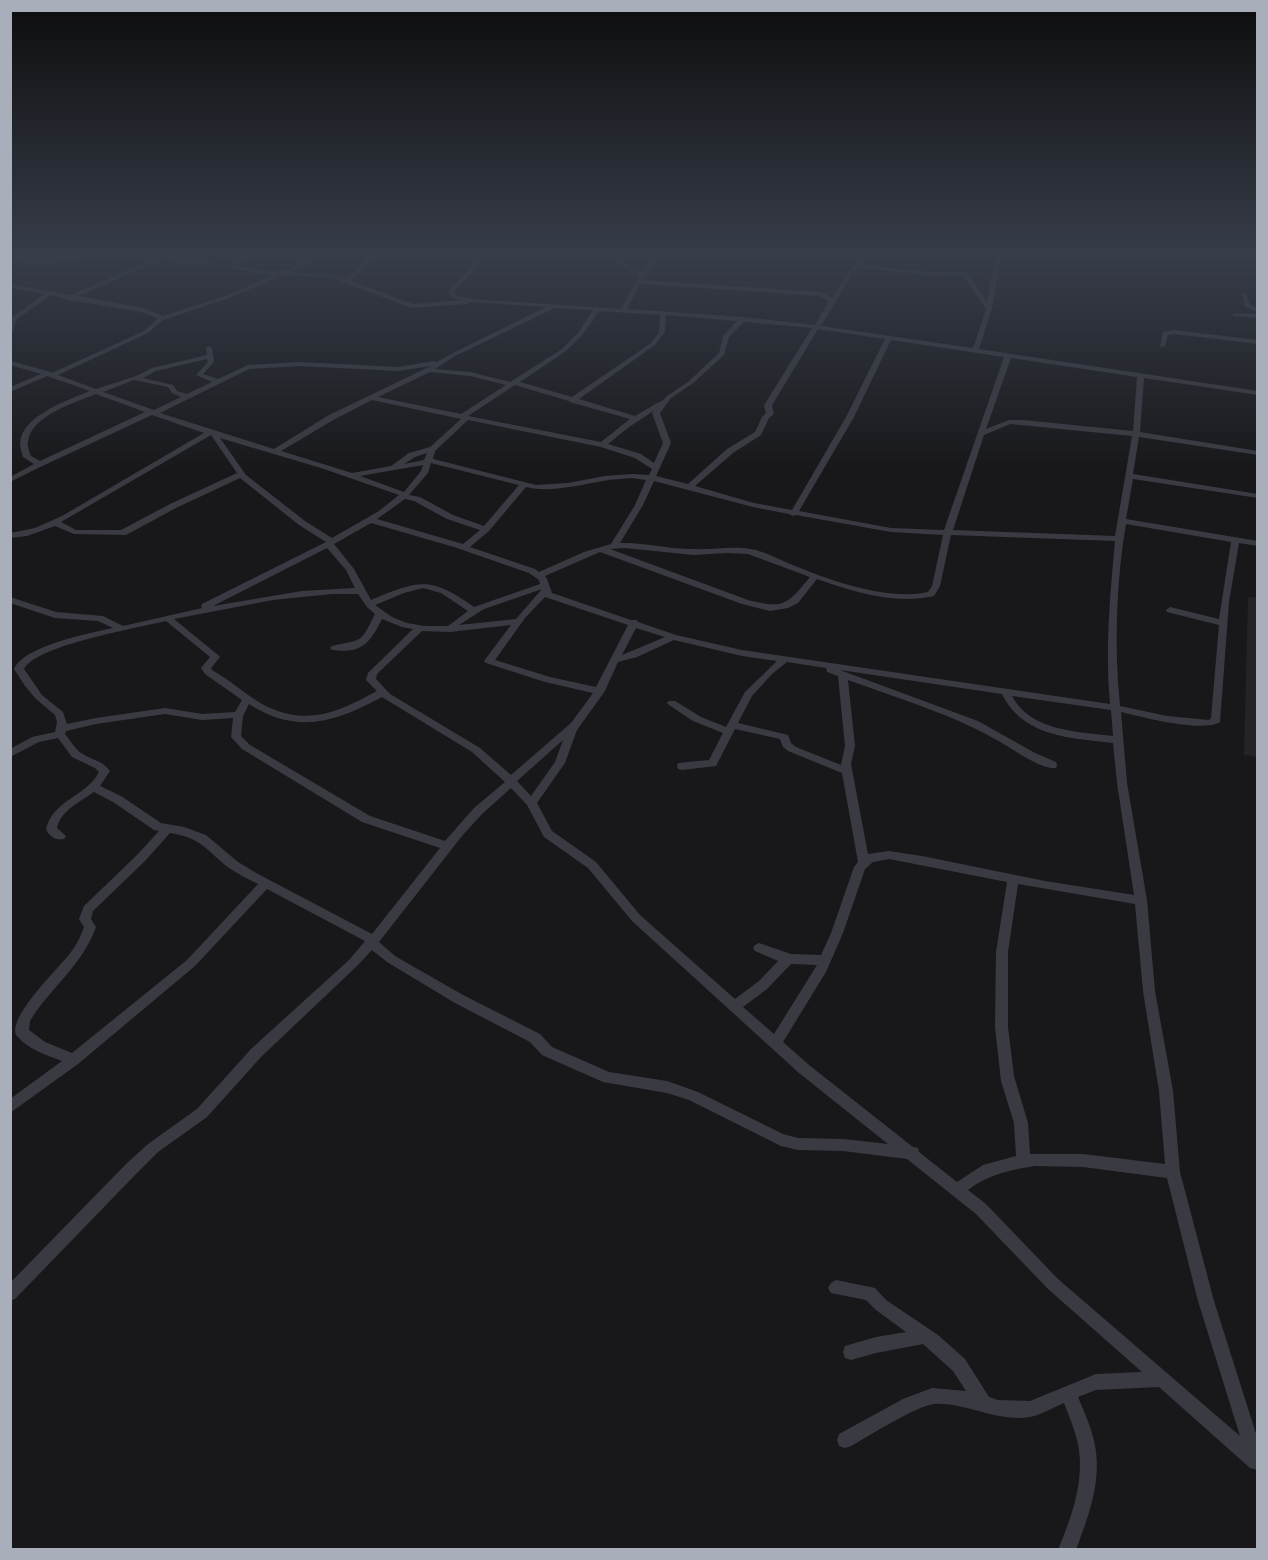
<!DOCTYPE html>
<style>
body{margin:0}
#map{position:relative;width:1268px;height:1560px;overflow:hidden;background:#18181a;font-family:"Fira Sans",sans-serif}
canvas{display:block}
.frame{position:absolute;inset:0;border:12px solid #a9aebb;pointer-events:none}
</style>
<div id="map">
<canvas width="1268" height="1560"></canvas>
<div class="frame"></div>
</div>
<script>
const ctx = document.querySelector('canvas').getContext('2d');
ctx.lineJoin = 'round';
function fillPath(path, color) {
  ctx.fillStyle = color;
  ctx.fill(path, 'evenodd');
}
fillPath(new Path2D(`
 M1248,597l9,1v159l-13,-2z`), '#242428');
fillPath(new Path2D(`
 M10,256l21,4 53,-4h22l-3,2 -72,6 -21,-4z
 M156,256h10l24,5 44,4 10,-9h6l-11,10c22,5 54,12 68,-10h6l-6,9 -19,7 45,2 13,5 17,-15 4,-8h6l-6,10 -16,15 62,23 49,-4 -9,-2 -5,-6 24,-26 4,-10h6l-5,12 -23,24 3,4 16,3 148,10 18,-33 -32,-20h7l27,16 12,-16h6l-17,24 179,12 11,6 16,-26 16,-16h6l-8,9 70,7h35l20,30 8,-46h6l-9,53 -13,40 279,42v4l-114,-17 -4,54 118,19v4l-119,-18 -6,37 125,20v4l-125,-19 -7,40 132,22v5l-19,-3 -10,59 -9,120c-18,11 -78,-5 -99,-10l6,71 20,117 8,91 18,100 7,81 34,129 44,139v30l-8,-2 -91,-81 -63,3 -18,7c6,15 13,29 16,44 9,37 -5,74 -18,109h-18c14,-34 27,-70 20,-106 -3,-14 -9,-28 -14,-41 -10,4 -23,12 -34,14 -33,6 -64,-15 -96,-13 -18,2 -65,32 -83,42l-6,2 -6,-2 -2,-6 2,-6 64,-35 29,-11 34,3 -13,-20 -30,-27 -47,9 -25,7 -6,-2 -2,-6 2,-6 31,-9 30,-5 -30,-22 -10,-10 -35,-7 -3,-5 3,-5 5,-3 39,8 11,12 52,35 27,24 24,38 9,3 32,1 66,-27 46,-2 -94,-83 -72,-75 -69,-55 -64,-8 -45,-1 -17,-4 -92,-46 -22,-7 -64,-11 -61,-27 -12,-13 -75,-39 -68,-41 -15,-12 -15,16 -96,91 -54,60 -49,35 -22,22 -121,125 -5,2v-18l116,-119 22,-20 49,-35 54,-60 98,-89 16,-19 -98,-52 -72,77 -117,98 -68,49v-14l52,-38c-15,-6 -35,-12 -45,-25 -12,-17 44,-70 54,-84 6,-8 10,-16 13,-25l-5,-8 5,-13 53,-51 22,-24 -5,-1 -41,-28 -19,-10c-14,10 -33,18 -37,36l9,8 -2,3c-8,2 -15,-3 -18,-10 7,-29 41,-33 53,-57l-4,-4 -23,-11 -14,-19 -19,4 -29,15v-8l22,-12 23,-5 2,-10 -2,-7 -19,-16 -11,-13 -11,-17c10,-23 76,-36 99,-41l-15,-7 -43,-3 -45,-15v-6l46,15 47,4 20,10 79,-18 -1,-2 1,-2 124,-62 -27,-17 -59,-47 -64,30 -50,27 -52,-1 -19,-8 -28,10 -17,2v-5l25,-5 27,-12 142,-83 -52,-18 -114,53 -28,14v-5l24,-13 -11,-7c-1,-4 -3,-10 -3,-14 2,-28 49,-43 70,-52l-43,-15 -37,16v-5l31,-13 -31,-9v-4l41,11 1,1 92,-42 14,-13 -17,-6 -72,-12 -18,-5 -34,24 -4,12 -3,2 2,-16 32,-23 -34,-6v-4l61,11 86,-38zM164,259l26,6 38,2 33,8h12l-45,20 -65,21 -20,-8 -65,-12zM858,268l74,8 31,-1 23,34 -13,39 -152,-22 31,-52zM279,275l53,3 80,30 54,-4 3,-2 77,5 -95,47 -14,8 -3,-1 -36,6 -99,-5 -51,3 -30,14 -15,-5 11,-12 -2,-14 -3,-2 -3,2 1,7 -55,13 -16,8 -40,13 -38,-14 90,-42 15,-13 69,-23 46,-20zM640,284l180,12 9,5 -14,24 -72,-8 -116,-8zM555,308l38,2 -15,23 -16,16 -52,33 -40,-10 -35,-3 20,-13zM599,311l61,4 -1,17 -8,11 -79,54 -52,-15 46,-31 16,-16zM666,315l71,6 -14,15 -4,17 -31,29 -21,14 -5,5 -3,1 -24,14 -56,-17 76,-54 10,-13zM744,322l68,6 -46,74 -2,4 2,7 -4,4 -7,15 -28,17 -39,35 -32,-8 15,-33 -11,-30 11,-15 21,-14 32,-29 5,-18zM818,329l67,10 -39,78 -54,93 -38,-7 -59,-17 38,-33 28,-18 8,-17 5,-4 -2,-8 2,-4zM891,340l113,17 -60,173 -53,-2 -92,-17 55,-94zM1011,358l126,19 -4,54 -110,-11h-14l-23,9zM207,359l1,3 -12,13 16,7 -25,12 -10,-3 -4,-6 -30,-7 13,-7zM299,366l99,5 33,-5 -102,49 -55,34 -114,-36 89,-44zM430,372l40,4 36,9 -45,29 -83,-17zM134,380l34,7 4,6 9,4 -27,13 -51,-18zM515,385l54,16 1,1 60,17 -29,23 -133,-26zM96,394l49,18 -105,49 -9,-5c-2,-5 -4,-10 -3,-14 2,-26 48,-40 68,-48zM372,400l89,19 -31,28 -21,6 -18,13 -39,7 -71,-22 54,-32zM655,410l-3,3 11,30 -9,20 -13,-9 -33,-10 21,-17zM468,420l133,27 34,11 17,11 -3,6 -17,-1 -27,2 -37,7 -32,2 -103,-26 2,-8zM1010,424l122,12 -17,100 -162,-6 31,-95zM211,435l26,38 -67,31 -49,26h-45l-15,-8zM220,438l101,30 78,27 -20,16 -47,27 -27,-17 -59,-46zM427,453l-3,7 -20,4 11,-7zM431,463l88,22 -35,41 -31,-11 -33,-18 -11,-2 19,-22zM423,465l-2,6 -17,21 -44,-16zM632,478l14,2 -11,25 -24,39 -27,8 -45,20 -4,-3 -65,-22 19,-16 37,-44c25,6 52,-2 77,-6 9,-2 19,-2 29,-3zM654,481l99,26 36,7 4,2 3,-1 95,17 52,3 -11,51 -4,6c-40,9 -96,-11 -133,-26 -13,-5 -25,-12 -39,-16 -21,-5 -42,0 -63,-1 -25,0 -49,-7 -73,-6l23,-38zM405,499l9,2 33,18 33,11 -17,14 -86,-25zM371,523l83,24 75,26 10,7 1,4 -66,23c-44,-31 -55,-27 -103,-7l-17,-31 -20,-25zM1126,524l105,18 -12,77 -49,-12 -4,3 1,2 52,13 -8,93 -2,2 -42,-4 -47,-10c-6,-59 -4,-124 6,-182zM951,535l164,6c-5,54 -10,109 -5,163l-368,-54 -66,-15 -38,-13 -1,-2h-6l-79,-27 -5,-14 -2,-3 55,-24 142,52 28,7 18,-3 10,-5 19,-24c37,13 78,26 117,17l6,-10zM327,548l19,22 9,18 -53,3 -89,15zM625,548l68,7 34,-2 21,1 62,23c-23,28 -26,32 -62,23l-138,-51zM423,588l18,5 27,18 -20,15h-24l-17,-3 -15,-6 -17,-12 29,-12zM542,589l-26,30 -57,6 25,-16zM332,594h26l9,13 8,7c-15,30 -12,25 -43,32l-2,2 2,2c30,4 38,-7 50,-31l20,8 11,2 -45,44 -2,7 11,11c-40,22 -72,36 -115,13 -17,-10 -32,-24 -50,-34l-1,-2 9,-11 -2,-2 -44,-36 99,-19zM545,597l83,28 -32,62 -46,-10 -55,-17 30,-42zM166,621l44,36 -9,11 4,6 37,26 -7,12 -33,2 -37,-6 -69,10 -29,6 -4,-12 -21,-17 -18,-26c13,-24 113,-41 142,-48zM511,625l-27,36 2,2 59,19 48,11 -22,30 -60,52 -31,-27 -90,-54 -14,-15 1,-5 45,-43 28,1zM636,628l29,9 -43,18zM674,640l68,16 35,5 -32,31 -19,35 -25,-10 -26,-16h-6l-2,2 2,2 24,16 30,12 -14,27 -31,3 -1,3 1,3 4,1 34,-4 19,-37 45,10 3,8 5,4 54,22 16,89 -4,5 -23,66 -10,22 -30,-1 -32,-11 -4,2 -2,3 2,3 23,10 -19,20 -24,18 -95,-84 -44,-53 -44,-31 -15,-28 28,-40 12,-33 28,-39 13,-29 19,-5zM787,662l39,6 1,4 11,4 7,70 -4,19 -45,-18 -5,-4 -3,-8 -50,-12 14,-27 20,-22zM840,670l162,24c21,43 69,44 111,49l4,40 17,112 -89,-14 -123,-25 -33,-5 -21,3 -17,-90 4,-18 -7,-66c52,19 107,35 154,63 12,7 40,27 54,25l1,-3 -1,-3 -21,-9 -57,-32zM1012,696l99,14 2,26c-35,-4 -83,-5 -101,-40zM382,697l90,55 33,30 -31,26 -29,33 -75,-25 -120,-71 -9,-9 2,-20 6,-12c48,31 87,18 133,-7zM165,714l37,6 31,-2 -2,19 11,12 120,73 78,26 -68,86 -114,-60 -20,-12 -32,-27 -22,-8 -23,-4 -40,-27 -21,-10 10,-15c-8,-11 -19,-11 -29,-18 -6,-4 -11,-13 -16,-19l1,-3 30,-7zM563,740l-8,22 -24,34 -14,-15zM511,788l16,17 17,32 44,31 44,53 167,152 89,71 -45,-5 -45,-1 -15,-4 -85,-42 -31,-11 -58,-9 -57,-25 -12,-13 -77,-39 -68,-39 -16,-14 83,-106 20,-22zM170,833c32,5 36,17 59,35 9,6 19,11 29,16l-71,76 -115,93 -27,-11 -16,-12 1,-9 5,-8c21,-29 49,-52 61,-86l-5,-8 2,-8 52,-50zM889,859l118,23 -11,70 -1,75 6,54 13,42 2,33 -33,9 -26,17 -38,-30 -1,-4 -5,-1 -104,-82 -26,-23 43,-70 17,-39 22,-64 8,-7zM1018,884l117,20 8,87 16,100 6,73 -82,-10h-53l-2,-31 -14,-47 -6,-49v-75zM791,964l26,1 -43,69 -31,-27 24,-18zM1035,1166l48,1 84,11 31,123 42,135 -182,-157 -72,-75 -18,-14c21,-16 42,-20 67,-24z
 M1242,294h4l4,10 8,4v5l-13,-7z
 M1235,313l23,1v4l-25,-2 -1,-1z
 M1174,330l84,10v4l-84,-10 -6,1 -3,11 -5,1 3,-15z`), '#3a3b42');
const sky = ctx.createLinearGradient(0, 0, 0, 474);
sky.addColorStop(0, '#0d0d0e');
sky.addColorStop(0.54, '#373d49');
sky.addColorStop(1, '#373d4900');
ctx.fillStyle = sky;
ctx.fillRect(0, 0, 1268, 474);
</script>
